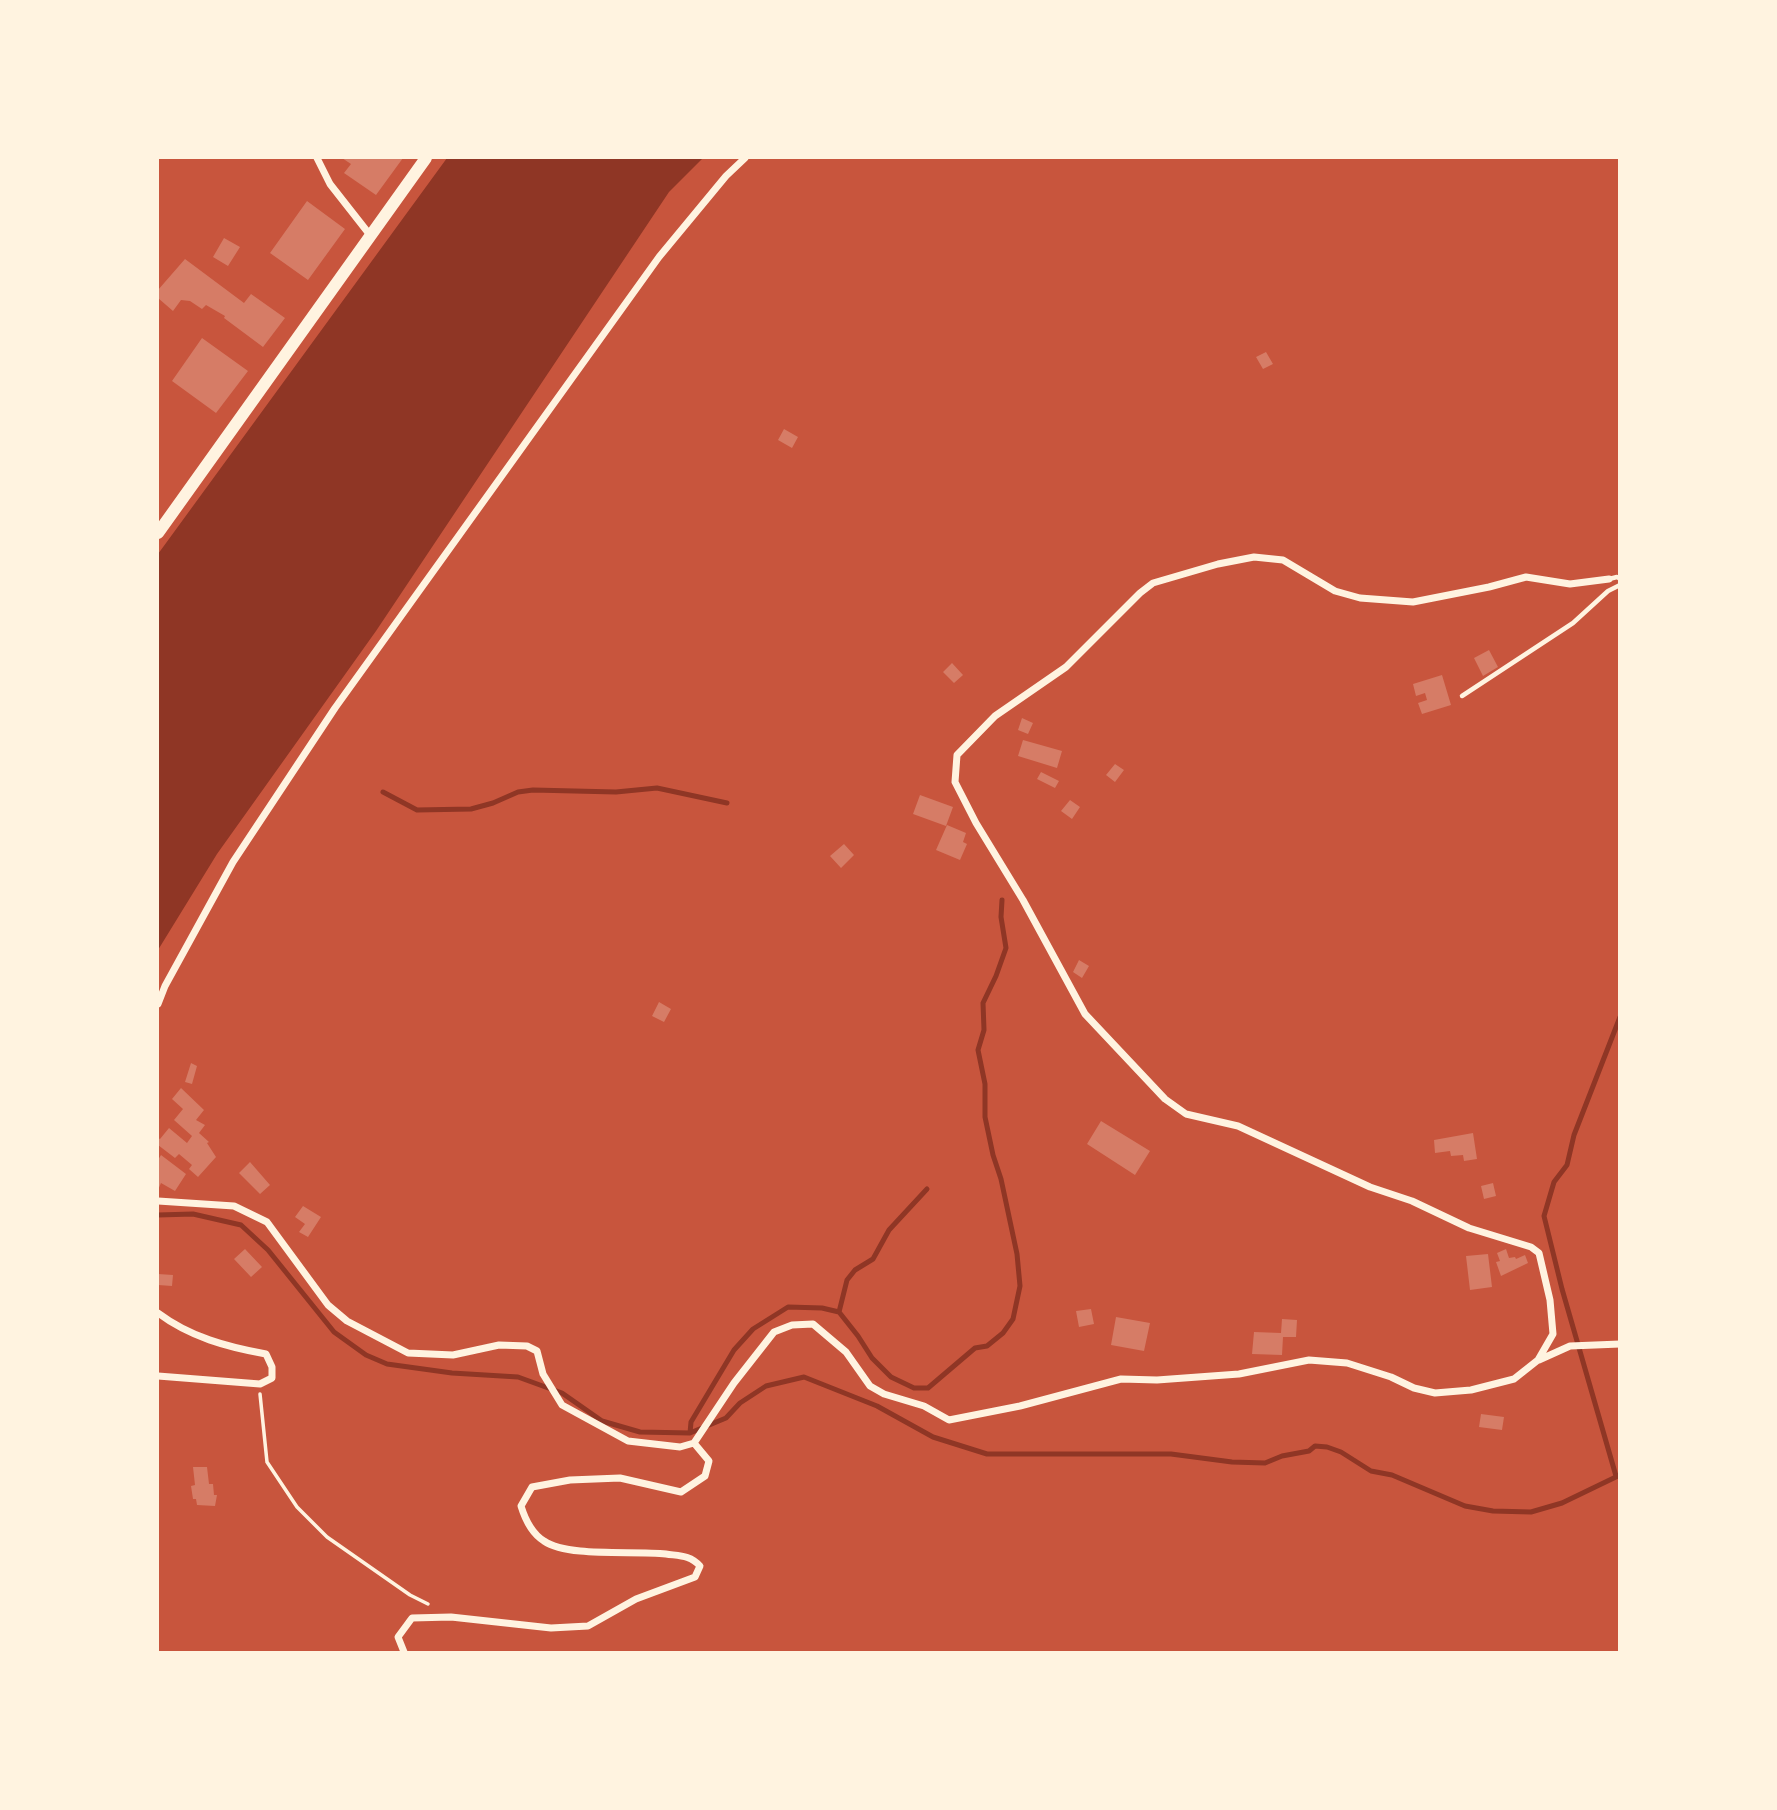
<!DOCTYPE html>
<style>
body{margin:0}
#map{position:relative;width:1777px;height:1810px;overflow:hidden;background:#c8553d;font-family:"Source Sans 3",sans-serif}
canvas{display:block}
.frame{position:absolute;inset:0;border:159px solid #fff3e0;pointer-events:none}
</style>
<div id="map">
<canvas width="1777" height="1810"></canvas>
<div class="frame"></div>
</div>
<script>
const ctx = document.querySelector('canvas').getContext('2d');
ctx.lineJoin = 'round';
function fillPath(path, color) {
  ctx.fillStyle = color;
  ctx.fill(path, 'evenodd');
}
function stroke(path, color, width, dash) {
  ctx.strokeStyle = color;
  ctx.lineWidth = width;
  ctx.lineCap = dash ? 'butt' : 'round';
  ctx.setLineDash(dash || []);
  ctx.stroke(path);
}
fillPath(new Path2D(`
 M447,158h256l-34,34 -293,439 -159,223 -59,96v-396z`), '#8f3625');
stroke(new Path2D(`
 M383,792l34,18 54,-1 22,-6 25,-11 15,-2 83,2 41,-4 70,15
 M158,1215l35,-1 48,11 27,25 66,82 32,23 21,9 65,9 66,4 44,16 40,28 38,11 50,1 36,-15 14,-15 26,-17 38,-9 73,29 56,31 54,17h184l61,8 33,1 17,-7 27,-5 6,-5 12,1 14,5 30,19 21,4 73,31 28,5 38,1 31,-9 58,-28
 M839,1312l8,-32 8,-10 18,-11 16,-29 38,-41
 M690,1433l1,-11 43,-72 19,-21 35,-22 34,1 17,4 19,24 14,22 19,19 23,11h14l47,-40 12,-2 16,-13 10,-14 7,-33 -3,-32 -16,-75 -8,-24 -8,-38v-33l-7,-34 6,-20 -1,-27 13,-27 10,-28 -5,-31 1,-17
 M1616,1476l-54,-187 -18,-73 10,-34 13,-17 7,-30 46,-118`), '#8f3625', 5);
fillPath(new Path2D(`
 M342,158h61l-27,37 -32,-22 7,-9z
 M307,201l38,28 -37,51 -38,-27z
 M224,238l16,9 -12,19 -15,-9z
 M185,259l59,44 7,-9 34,24 -22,29 -39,-29 1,-2 -19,-11 -4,4 -12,-8 -9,-1 -8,11 -15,-13v-8z
 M202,338l46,33 -32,42 -44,-32z
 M1266,352l7,12 -10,5 -7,-12z
 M784,429l14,8 -6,11 -14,-8z
 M1489,650l9,17 -15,9 -9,-18z
 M952,663l11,12 -9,8 -11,-11z
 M1442,675l9,30 -29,9 -4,-11 9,-3 -2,-7 -9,3 -3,-12z
 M1022,718l11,5 -5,11 -10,-4z
 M1023,740l39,11 -5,17 -39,-12z
 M1115,764l9,6 -9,12 -9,-7z
 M1041,772l18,9 -4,7 -18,-9z
 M920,795l33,12 -7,19 -33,-12z
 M1070,800l10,7 -8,12 -11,-8z
 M947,825l19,8 -3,9 4,2 -7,16 -24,-10z
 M844,844l10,11 -13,13 -11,-12z
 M1079,960l10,6 -7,12 -9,-6z
 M659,1002l12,7 -7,13 -12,-6z
 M191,1063l6,3 -5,18 -7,-2z
 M181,1088l23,22 -8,10 9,5 -6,8 10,9 -2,1 9,14 -18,20 -9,-8 3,-4 -13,-11 -4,4 -17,-13v-7l2,1 9,-11 18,15 5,-7 -18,-16 9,-11 -11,-10z
 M1101,1121l49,30 -15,24 -48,-31z
 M1473,1133l4,26 -13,2 -1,-6 -12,1 -1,-5 -15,2 -1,-13z
 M161,1155l25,19 -11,17 -14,-8 -3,7v-30z
 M250,1162l20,23 -10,9 -21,-21z
 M1493,1183l3,13 -12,3 -3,-13z
 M303,1206l18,11 -13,20 -9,-5 6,-8 -10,-7z
 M245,1249l17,18 -11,10 -17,-18z
 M1506,1249l3,9 6,-1 1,2 9,-4 3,8 -27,13 -5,-14 4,-1 -3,-8z
 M1488,1254l4,33 -22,3 -4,-34z
 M158,1274l15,1 -1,11 -14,-1z
 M1091,1309l3,15 -15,3 -3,-16z
 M1116,1317l34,6 -6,28 -33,-6z
 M1282,1319l15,1 -1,17h-13l-1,18 -30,-1 2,-22 27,1z
 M1481,1414l23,3 -2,13 -23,-3z
 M193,1467h14l2,17h4l1,11h3l-2,11 -18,-1 -1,-6h-3l-2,-13 4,-1z`), '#d67c66');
stroke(new Path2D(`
 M260,1394l7,68 30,45 30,30 83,58 18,9`), '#fff3e0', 3.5);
stroke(new Path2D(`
 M1609,579l8,-2 3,2
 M1462,696l111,-73 35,-32 12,-6`), '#fff3e0', 4.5);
stroke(new Path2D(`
 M317,158l13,26 40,51
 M158,1004l7,-18 68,-124 102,-154 324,-451 67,-81 19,-18
 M158,1201l76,5 33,16 61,83 19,16 61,32 45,2 46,-10 28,1 10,5 6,23 19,31 66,36 52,6 14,-4 40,-60 40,-51 18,-7 21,-1 33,28 24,34 14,8 40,12 25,14 71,-14 101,-27 36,1 82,-6 70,-14 38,3 44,14 23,11 21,5 36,-3 43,-11 24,-19 15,-26 -3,-34 -11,-47 -8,-6 -62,-19 -57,-27 -42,-14 -132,-61 -52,-12 -21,-15 -80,-85 -62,-114 -47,-77 -21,-41 2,-27 38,-39 71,-49 74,-74 13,-10 65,-19 36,-7 29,3 52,31 25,7 53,4 76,-15 37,-10 44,7 39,-5
 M158,1313c32,24 69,34 108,41l6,13v11l-12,6 -102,-8
 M1539,1360l31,-14 50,-2
 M404,1652l-6,-15 14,-19 39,-1 100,11 37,-2 48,-27 59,-22 5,-11c-10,-11 -20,-10 -34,-12 -32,-4 -97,4 -122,-13 -13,-8 -19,-22 -23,-35l11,-19 38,-7 50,-2 61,14 24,-16 4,-15 -15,-18`), '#fff3e0', 7);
stroke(new Path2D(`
 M158,533l268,-375`), '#fff3e0', 12);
</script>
